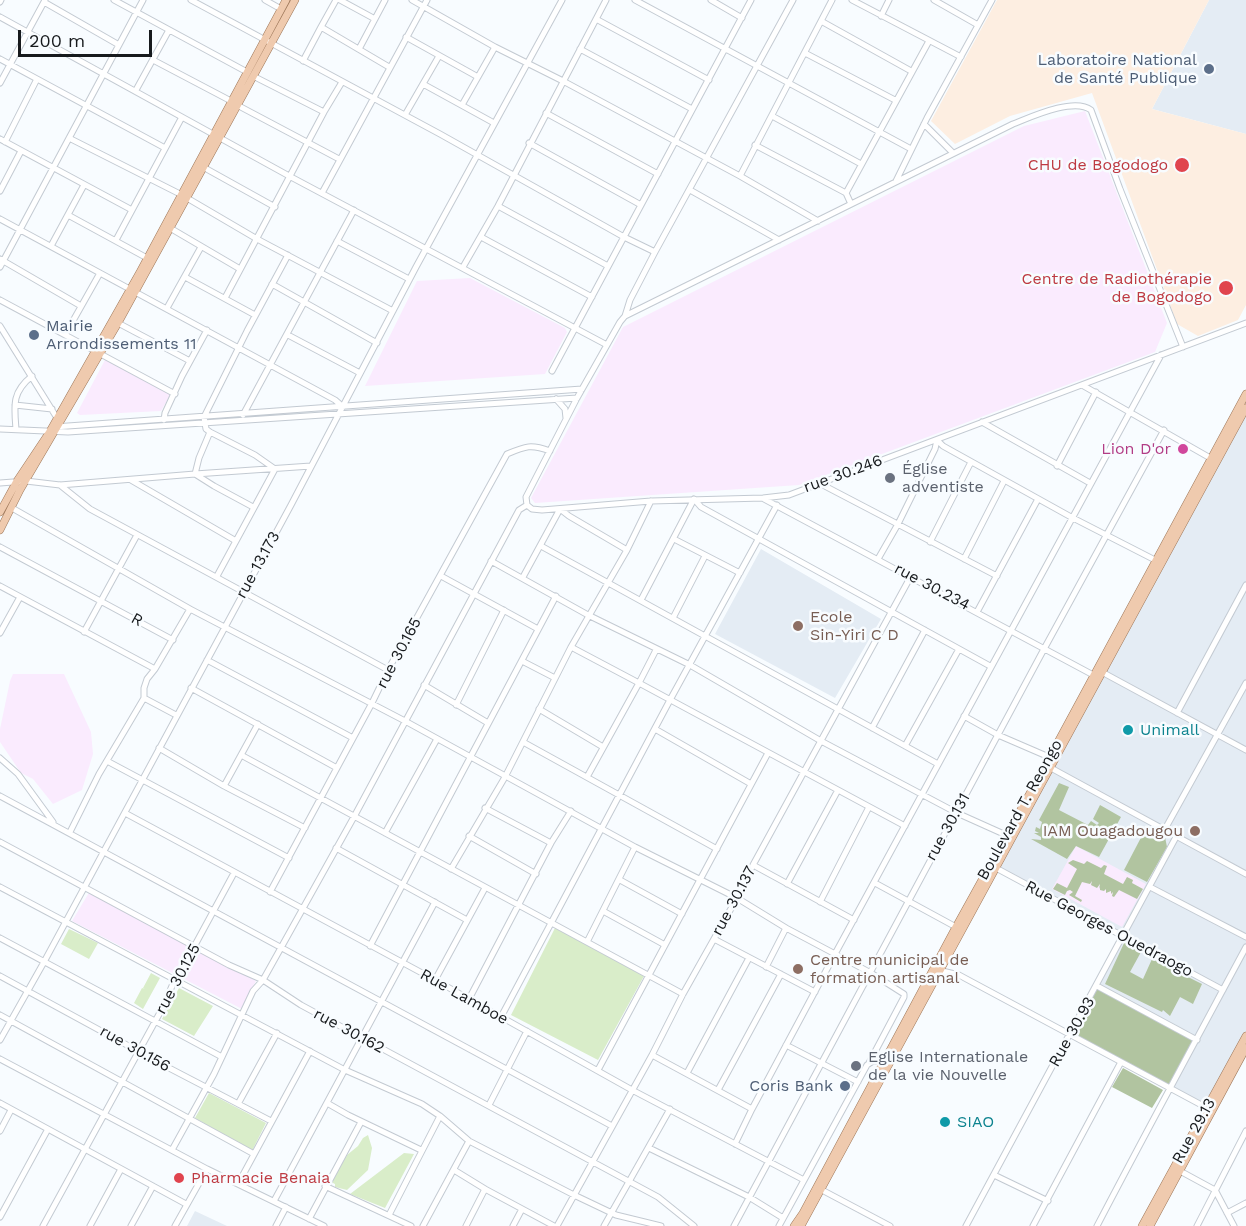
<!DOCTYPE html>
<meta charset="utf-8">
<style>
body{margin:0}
#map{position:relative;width:1246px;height:1226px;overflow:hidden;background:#f8fcff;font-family:"Work Sans",sans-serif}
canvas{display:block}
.scale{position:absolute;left:18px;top:30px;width:134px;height:27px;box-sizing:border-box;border:3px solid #171a1d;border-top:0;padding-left:8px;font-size:18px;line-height:21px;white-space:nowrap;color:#171a1d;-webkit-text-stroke:4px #f8fcff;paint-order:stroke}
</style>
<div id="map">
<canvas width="1246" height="1226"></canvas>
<div class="scale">200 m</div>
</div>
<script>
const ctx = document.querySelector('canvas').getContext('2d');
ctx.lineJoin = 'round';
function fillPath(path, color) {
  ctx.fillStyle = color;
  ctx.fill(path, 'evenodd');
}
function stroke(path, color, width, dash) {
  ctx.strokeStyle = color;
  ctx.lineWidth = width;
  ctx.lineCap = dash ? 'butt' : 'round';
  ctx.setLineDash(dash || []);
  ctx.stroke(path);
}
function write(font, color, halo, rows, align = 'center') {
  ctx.font = font + ' "Work Sans",sans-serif';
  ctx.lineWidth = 5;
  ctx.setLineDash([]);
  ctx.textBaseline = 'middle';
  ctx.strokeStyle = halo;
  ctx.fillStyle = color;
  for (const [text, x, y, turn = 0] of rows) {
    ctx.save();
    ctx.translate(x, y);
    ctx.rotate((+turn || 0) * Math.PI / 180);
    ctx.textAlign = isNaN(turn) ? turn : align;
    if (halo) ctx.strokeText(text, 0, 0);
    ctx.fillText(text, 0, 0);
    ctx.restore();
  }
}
fillPath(new Path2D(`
 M1209,0h37v134l-94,-25z
 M1246,408v628l-39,72 -136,-75 52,-98 -127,-67z
 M761,549l120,70 -46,79 -120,-64z
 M195,1211l32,15h-40z`), '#e4ecf4');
fillPath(new Path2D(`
 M1085,111l82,212 -12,29 -356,133 -264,18 -4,-5 92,-171 401,-201z
 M470,278l95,50 2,4 -22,42 -180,12 52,-105z
 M106,358l65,36 -10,17 -81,4 -3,-2z
 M13,674h51l27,58 2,22 -11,36 -29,14 -20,-25 -12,-6 -21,-31v-13l10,-48z
 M1076,846l70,38 -24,43 -70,-38z
 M90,891l166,90 -14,28 -170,-88z`), '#faebfe');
fillPath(new Path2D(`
 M997,0h212l-57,109 94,25v171l-8,15 -40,16 -21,-12 -85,-231 -82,23 -55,28 -24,-23z`), '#fdeee1');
fillPath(new Path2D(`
 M555,928l89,48 -46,84 -87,-45z
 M69,929l29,14 -9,16 -28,-15z
 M151,973l9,5 -17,31 -9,-6 8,-15 3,1 -2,-1z
 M179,988l34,18 -19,30 -32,-17z
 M209,1093l57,30 -14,28 -57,-33z
 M368,1135l4,13 -4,22 -21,20 -12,-3v-3l-4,-2 16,-27 11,-9 5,-8z
 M404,1153l10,1 -29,54 -35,-14z`), '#d9edc9');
fillPath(new Path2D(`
 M1059,783l10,4 -10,23 29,15 3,-4 6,4 2,-2 -6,-4 7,-14 21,12 -22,40 -23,-11 -9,13 -36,-20 10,1v-3l-7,-4h5l-4,-2 1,-4 4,2 2,-7 -3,-2z
 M1146,828l19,9 2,10 -20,35 -23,-12z
 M1073,860l11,4 3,-3 14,7 3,-3 3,1 -3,8 19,10 4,-7 6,3 -1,3 11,6 -6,10 -18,-9 -5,7 -2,-1 1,-4 -2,2v-3l-5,2v-4l-2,2 -4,-1v-3l-1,2 1,-5 -3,4 -6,-3 1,-4 -2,3 -8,-2 -7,14 7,4 -1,2 -12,-7 4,-3 -3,-2 -3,1 -2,4 -12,-6 4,-6 10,5 10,-19 -9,-6z
 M1125,941l16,11 -11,20 13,7 9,-20 50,25 -9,20 -13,-7 -10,19 -7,-6 -1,2 -57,-28z
 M1098,987l99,53 -29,46 -97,-53z
 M1123,1068l40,22 -11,18 -40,-21z`), '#b1c4a0');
const minor = new Path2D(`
 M114,0l133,72
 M191,0l249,134 184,103 31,15
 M265,0l16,9
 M340,0l35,19
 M412,0l83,47 68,34 177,95 78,45
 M635,0l276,149
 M711,0l31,18
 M852,0l109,57
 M934,0l44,25
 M0,2l1,-2
 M44,2l75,43
 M881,16l8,-16
 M0,17l291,160 316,168
 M596,19l113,61
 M821,21l90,50
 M321,27l15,-27
 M406,37l72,40
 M359,49l26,-49
 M580,49l112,60
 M805,53l90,47
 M0,59l165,89
 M153,60l78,41
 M303,61l18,-34 68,40
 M253,76l71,36
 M0,83l45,-83
 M423,84l71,39
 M136,90l33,-60
 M237,105l102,54
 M462,105l33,-58
 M546,113l112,61
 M405,115l34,-59
 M772,116l89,48
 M924,124l29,29
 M69,138l111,56
 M0,139l132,71
 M5,142l32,-63
 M529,143l112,62
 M755,145l91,48
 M203,167l72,40
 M740,176l92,-176
 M896,181l31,-63 65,-118
 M690,190l89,50
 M0,191l21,-40
 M322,193l105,-193
 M187,198l70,41 136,72
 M851,204l-5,-11 83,-152
 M498,206l110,60
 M68,215l79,43
 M0,219l335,181 8,7
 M170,228l70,41
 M481,237l111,60
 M116,240l66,-123
 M337,241l72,38
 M51,246l33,-61
 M0,259l81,47
 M0,267l143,-267
 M463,267l35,-61 108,-206
 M185,277l70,38
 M272,284l105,59
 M225,298l99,-186 18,-30
 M0,300l175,94
 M167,308l34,-61
 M625,316l5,-16 25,-48 138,-252
 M118,323l72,38
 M0,326l57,92
 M65,335l35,-62
 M288,335l72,38
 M552,371l199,-371
 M1082,385l130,74
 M556,399l9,10 1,9
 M15,405l37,4
 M243,415l111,-205
 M164,420l1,-7 17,-37 25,-46
 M982,422l108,61
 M54,427l528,-38
 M0,429l68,3 509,-34
 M16,429c-2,-24 -4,-37 16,-53
 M210,432l-11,26 -4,16 19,12 39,21
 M937,440l6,6 128,71 86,44
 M1057,466l39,-74
 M131,480l105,61
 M0,483l26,-2 34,4 135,-11 116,-8
 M819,483l178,93
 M60,485l30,24 298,161
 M764,499l333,178
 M527,505l-1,-8 51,-99 43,-76 5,-6 388,-192c18,-7 61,-27 78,-14l29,79 63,158
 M527,505l5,4 10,1 109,-9 112,-3 26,-3 457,-172
 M12,508l178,101 215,112 230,126 102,51 49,30 85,45 33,21v3l-35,66
 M674,539l66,34
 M930,542l41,-80
 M541,546l397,218
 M0,547l173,93
 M878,559l20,-35 37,-75 2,-9
 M964,559l40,-78
 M491,561l97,54 102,50 131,76 136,72 49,22
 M217,576l58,-107 -20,-14 -45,-23 -4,-3 -2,-12 43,-86 41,-76
 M441,576l97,53
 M523,577l37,-68 9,7 58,34
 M0,586l155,83
 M641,600l53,-101 7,8 289,159
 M977,612l61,-113
 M673,618l32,-62
 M84,632l53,-97
 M0,633l20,-36
 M571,647l68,36 -52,94
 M656,650l-17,33 266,143
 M207,660l146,78
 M522,661l33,17
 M1100,671l146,79
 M424,685l64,38
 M191,688l146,80
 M144,698l32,17
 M456,705l48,-95
 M539,709l64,38
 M1177,713l69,-128
 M964,716l34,19 51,22
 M872,728l53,-98
 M655,729l96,55
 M523,742l194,107
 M905,746l54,-97
 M159,748l65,38 81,42
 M241,755l442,239
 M0,758l18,16 35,48
 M107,761l182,97
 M1051,768l195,106
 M224,786l34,-62
 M0,796l612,330
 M485,808l66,35
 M125,813l310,167 197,110 172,90
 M1165,829l81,-146
 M70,832l29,-58 45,-76v-10l3,-9 8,-10 35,-60
 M385,833l52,-94
 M469,836l67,38
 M0,842l229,123 34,15 38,25 357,192 36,29
 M336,848l131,72
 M753,865l101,55
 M996,868l227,122
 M451,869l54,-92 66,-130 56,-97 24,-49
 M620,880l62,34
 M875,883l81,44
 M787,884l51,-94
 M0,887l345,183 77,34 18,12 29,25 105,54 42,20 45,11
 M1150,887l96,50
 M270,892l102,-189 16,-33 119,-216c19,-8 24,-10 43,-3
 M820,902l49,-95
 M603,911l62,34
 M0,938l222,119
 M714,939l101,53
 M587,942l48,-95
 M370,946l186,-350
 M766,967l20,-39
 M938,970l21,5 250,134
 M0,976l171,93 100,52
 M435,980l50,-92
 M1097,986l100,54
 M469,999l82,-156 20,-32
 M0,1015l254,139
 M501,1017l169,-317 107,-195
 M0,1040l44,-78 247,-457 125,-238 146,-267
 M786,1045l72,37
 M652,1055l100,54
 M0,1059l207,110 117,57
 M598,1070l170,-317
 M687,1073l62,-115
 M718,1090l63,-116
 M0,1103l186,101
 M327,1103l21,12 73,35
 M238,1104l39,-71
 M489,1105l38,-74
 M0,1131l11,-21
 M735,1144l17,-35 83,-155 326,-599
 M649,1148l100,49 34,21
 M172,1150l42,-76 39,-83 10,-11 92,-165 164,-305 8,-5
 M454,1170l31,19 69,37
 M1180,1171l35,19 19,36
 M994,1175l54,26
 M238,1184l72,-133
 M325,1186l86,40
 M820,1189l70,37
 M274,1201l161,-299
 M1227,1213l19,-10
 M389,1215l51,-99
 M0,1217l48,-88
 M309,1219l52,-97
 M43,1226l120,-219 15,-35 12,-11 5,-16 39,-72
 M90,1226l31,-57
 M131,1226l22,-40
 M175,1226l32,-57
 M276,1226l10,-19
 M423,1226l46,-85
 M466,1226l19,-37
 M513,1226l9,-17
 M557,1226l95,-171 31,-61 54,-96 16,-33 158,-289
 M604,1226l66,-117
 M734,1226l310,-577 120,-219
 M779,1226l88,-161 6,-4 11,1
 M966,1226l210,-389
 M1033,1226l88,-164
 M1097,1226c49,-94 99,-186 149,-279
 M1197,1226l49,-95`);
const major = new Path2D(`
 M0,512l17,-31 32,-48 91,-161 146,-272
 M0,530l20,-40 98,-167 177,-323
 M794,1226l9,-13 153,-286 89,-161 201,-372
 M801,1226l445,-818
 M1142,1226l104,-190
 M1150,1226l96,-178`);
stroke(minor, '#c3cad2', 7);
stroke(major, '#9c7658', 8);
stroke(minor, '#fff', 5);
stroke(major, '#efcaae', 7);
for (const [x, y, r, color] of [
 [1209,69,6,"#5c6f8a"],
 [1182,165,8,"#e0444e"],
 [1226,288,8,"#e0444e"],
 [34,335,6,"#5c6f8a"],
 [1183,449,6,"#d1479c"],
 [890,478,6,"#6b7280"],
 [798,626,6,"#8d6e63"],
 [1128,730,6,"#0f9aa8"],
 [1195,831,6,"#8d6e63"],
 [798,969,6,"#8d6e63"],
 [856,1066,6,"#6b7280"],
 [845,1086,6,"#5c6f8a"],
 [945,1122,6,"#0f9aa8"],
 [179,1178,6,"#e0444e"]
]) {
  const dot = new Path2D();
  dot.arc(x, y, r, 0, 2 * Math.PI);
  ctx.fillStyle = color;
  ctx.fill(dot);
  stroke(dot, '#f8fcff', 2);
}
write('16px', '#4e5e75', '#f8fcff', [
 ["Laboratoire National",1197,60],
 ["de Santé Publique",1197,78],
 ["Mairie",46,326,"left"],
 ["Arrondissements 11",46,344,"left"],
 ["Coris Bank",833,1086]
], 'right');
write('16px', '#be3a42', '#f8fcff', [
 ["CHU de Bogodogo",1168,165],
 ["Centre de Radiothérapie",1212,279],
 ["de Bogodogo",1212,297],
 ["Pharmacie Benaia",191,1178,"left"]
], 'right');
write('16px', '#b23c85', '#f8fcff', [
 ["Lion D'or",1171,449]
], 'right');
write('16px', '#5b616d', '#f8fcff', [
 ["Église",902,469],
 ["adventiste",902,487],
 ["Eglise Internationale",868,1057],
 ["de la vie Nouvelle",868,1075]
], 'left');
write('16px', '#171a1d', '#f8fcff', [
 ["rue 30.246",843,474,-20],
 ["rue 13.173",258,565,-61],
 ["rue 30.234",932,587,28],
 ["R",137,620,29],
 ["rue 30.165",399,653,-62],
 ["Boulevard T. Reongo",1020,810,-61],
 ["rue 30.131",948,827,-61],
 ["rue 30.137",734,901,-62],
 ["Rue Georges Ouedraogo",1109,929,28],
 ["rue 30.125",178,979,-62],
 ["Rue Lamboe",464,997,29],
 ["rue 30.162",349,1031,28],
 ["Rue 30.93",1072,1032,-61],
 ["rue 30.156",135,1049,29],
 ["Rue 29.13",1194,1131,-61]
]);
write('16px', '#785e54', '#f8fcff', [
 ["Ecole",810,617],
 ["Sin-Yiri C D",810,635],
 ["IAM Ouagadougou",1183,831,"right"],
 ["Centre municipal de",810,960],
 ["formation artisanal",810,978]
], 'left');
write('16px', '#0d838f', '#f8fcff', [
 ["Unimall",1140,730],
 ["SIAO",957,1122]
], 'left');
</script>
